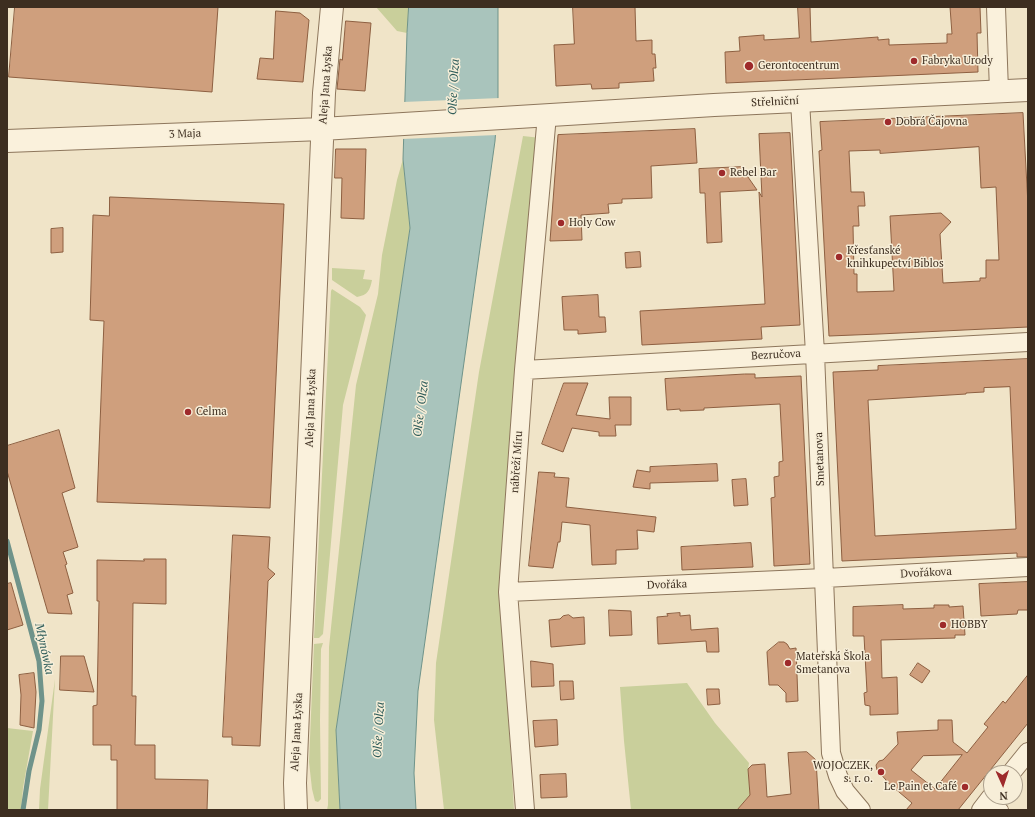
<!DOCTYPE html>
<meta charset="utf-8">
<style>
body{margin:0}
#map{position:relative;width:1035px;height:817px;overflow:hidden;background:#f0e4c8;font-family:"PT Serif",serif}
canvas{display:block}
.frame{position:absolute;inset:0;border:8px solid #3d2e20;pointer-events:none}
.north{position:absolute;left:983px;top:765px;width:40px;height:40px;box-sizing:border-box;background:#f7eed8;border:1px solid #ada18e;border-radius:50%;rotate:177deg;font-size:11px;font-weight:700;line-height:16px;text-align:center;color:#3d2e20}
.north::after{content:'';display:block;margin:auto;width:14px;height:18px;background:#9e2a2b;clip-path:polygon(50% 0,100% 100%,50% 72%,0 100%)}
</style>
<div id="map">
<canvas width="1035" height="817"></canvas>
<div class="frame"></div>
<div class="north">N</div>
</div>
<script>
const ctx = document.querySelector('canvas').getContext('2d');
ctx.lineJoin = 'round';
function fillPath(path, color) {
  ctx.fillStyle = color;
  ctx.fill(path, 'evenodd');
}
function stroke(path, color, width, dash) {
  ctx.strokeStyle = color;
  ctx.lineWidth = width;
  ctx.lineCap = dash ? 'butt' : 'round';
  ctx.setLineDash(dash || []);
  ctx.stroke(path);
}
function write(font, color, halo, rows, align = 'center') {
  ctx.font = font + ' "PT Serif",serif';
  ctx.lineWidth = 3;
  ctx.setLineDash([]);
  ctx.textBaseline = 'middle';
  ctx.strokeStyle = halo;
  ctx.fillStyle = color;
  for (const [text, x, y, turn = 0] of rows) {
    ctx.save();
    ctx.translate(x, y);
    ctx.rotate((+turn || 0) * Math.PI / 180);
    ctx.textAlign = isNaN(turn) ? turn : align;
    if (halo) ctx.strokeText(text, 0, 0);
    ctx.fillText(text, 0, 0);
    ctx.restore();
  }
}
fillPath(new Path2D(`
 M376,7h33l-2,26 -10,-2z
 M523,136l18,2 -40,451 13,221h-70l-10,-90 2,-57 43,-291z
 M403,159l7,69 -74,502 4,80h-13l1,-5 1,-158 27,-262 22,-91 4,-39 15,-75z
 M332,268l33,2 -2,9 9,1c-2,10 -4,15 -15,17l-25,-17z
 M332,289l28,18 6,8 -23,90 -20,229 -4,4h-5l17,-347z
 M323,643l-2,6 -1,71 1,79 -3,3 -3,-1 -3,-12 -3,-27 5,-118z
 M55,679l-7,131h-9l1,-21z
 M687,683l28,40 34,40 -1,7 2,25 -13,15h-106l-7,-69 -4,-54z
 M7,728l26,3 -10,57 -2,22h-14z`), '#c9cf9b');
const water = new Path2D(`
 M409,7h89v92l-3,42 -77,550 -4,82 2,37h-76l-4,-80 74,-502 -7,-69 4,-126z`);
fillPath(water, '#a9c4bc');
stroke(water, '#6f938a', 1);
fillPath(new Path2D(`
 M500,98l-3,37 -95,4 1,-37z`), '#f0e4c8');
stroke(new Path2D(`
 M7,541l32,120 3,40 -3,29 -10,41 -6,39`), '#6f938a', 5);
const building = new Path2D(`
 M15,7h203l-6,85 -203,-15z
 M573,7h62l1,34 16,-1v14h3l1,14h-3l1,13 -35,2v5l-27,1 -1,-5 -35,2 -2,-41 20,-1z
 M798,7h12l1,35 67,-5v3l11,-1v6l58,-2v-9h5l-2,-27h30l1,26h-4l1,39 -252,11 -1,-31 15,-1 -1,-14 25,-2v5l35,-2z
 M276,11l24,2 9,7 -6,62 -46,-3 3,-21 13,1z
 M346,21l25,2 -6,68 -28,-2 3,-30 2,1z
 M1023,113l5,92v122l-149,7 -50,2 -10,-185 3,-1 -2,-28zM979,147l2,41 15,-1 3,73h-13v18h-6v3l-37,2 -3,-49 11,-12 -10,-9 -51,3 4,75 -37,1v-18h-3l-1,-48h6l-1,-20h7l-1,-14h-13l-2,-41 31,-1v3z
 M695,129l2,34 -46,3 1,32 -30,1v4l-14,1 1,9 -28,2 1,25 -32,1 8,-106z
 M790,133l10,192 -39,2 1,12 -120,6 -2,-34 125,-7 -6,-112 3,5 -3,-63z
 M336,149h30l-2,70 -23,-1 1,-40h-7z
 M741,167l16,23 -37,2 2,50 -15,1 -2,-50h-5l-1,-24z
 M110,197l174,7 -14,304 -173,-6 7,-181 -14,-1 3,-105 16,1z
 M63,228v24l-12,1v-24z
 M640,252l1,15 -15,1 -1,-15z
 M598,295l1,22h6l1,15 -28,2v-4h-14l-2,-33z
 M1028,359v198h-11v-4l-175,8 -9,-189 45,-2v-4zM1010,387l6,142 -141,7 -7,-136 98,-6v-1l18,-1v-4z
 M745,374h10v4l46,-2 9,188 -36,2 -3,-68 4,-1 -1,-20 5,-1v-14l4,-1 -3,-57 -76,4v2l-24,1v-2l-13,1 -2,-31z
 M564,383h24l-12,32 34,4 -1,-22h22v28h-16l1,11h-17v-4l-27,-4 -9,24 -21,-8z
 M59,430l16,58 -13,5 16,54 -15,5 4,12 -2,1 8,28 -6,2 5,19 -24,-1 -41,-142v-25z
 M717,464l1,17 -68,2v6l-17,-2 4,-17 13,2v-5z
 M539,472l16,1 -1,4 15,1 -3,29 90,10 -2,15 -17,-2 1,19 -22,1v14l-24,1 -2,-40 -28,-3 -2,20h-2l-5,26 -24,-2z
 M746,479l2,26 -14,1 -2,-26z
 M233,535l37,2 -2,31 7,6 -7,7 -8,165 -28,-1v-8h-9z
 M751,543l2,24 -71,3 -1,-23z
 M144,559h22v45l-33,-1 -1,93h4l-1,49h20v34l53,1 -1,30h-90v-50h-6v-15h-18v-39l4,-1 2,-104h-2v-41l47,1z
 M1028,582v28h-10l-1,4 -36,2 -2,-32z
 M11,583l12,42 -16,5v-46z
 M903,605v4l31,-1v-3h15v2l14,-1 2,29h-10v3l-74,2 1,38 15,-1 1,37 -28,1v-9l-5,-1 -1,-12 3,-1 -3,-56h-11v-29z
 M609,610l22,1 1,24 -22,1z
 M680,613v3l10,-1 1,15 27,-2 1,24h-12l-1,-11 -48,3 -1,-27 11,-1 -1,-2z
 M569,615l4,3 11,-1 1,27 -34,3 -2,-27 11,-1 3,-3z
 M779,642h5l3,2 3,5 6,-1 2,53 -12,1v-9l-8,-8h-9l-2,-33z
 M61,656h23l10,36 -34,-2z
 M531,661l22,3 1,22 -22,1z
 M918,663l12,8 -8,12 -12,-8z
 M34,673l2,19 -2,36 -14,-3 1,-30 -2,-20z
 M1028,675v48l-70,87h-52l6,-7 -26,-22v-1l-9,-10 -1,-5 3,-4 4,-1 15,-16 -1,-12 41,-2v-10h14l1,22 14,11 21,-26 -4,-3 19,-23 2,2zM962,755l-27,34 -24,-19 12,-14z
 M560,681h13l1,18 -13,1z
 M707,689h12l1,15 -12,1z
 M557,720l1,25 -23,2 -2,-26z
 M807,752l9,8 3,50h-82l13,-15 -2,-26 4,-4 13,-1 2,33 24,-3 -3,-41z
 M566,774l1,23 -26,1 -1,-23z`);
fillPath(building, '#cf9f7d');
stroke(building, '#8d5f41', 1);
const pedestrian = new Path2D(`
 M988,800l13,10`);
const minor = new Path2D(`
 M996,7l3,84
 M800,101l15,252 16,400 7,23 7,15 16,19
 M524,370l504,-28
 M508,592l317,-14 203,-11
 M1011,773l17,-21
 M525,810l-17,-218 16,-222 23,-255
 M981,810l10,-13`);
const tertiary = new Path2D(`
 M7,141l315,-12 392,-24 314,-15
 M296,810l-1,-27 29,-690 8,-86`);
stroke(pedestrian, '#8d765c', 16);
stroke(minor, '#8d765c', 20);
stroke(tertiary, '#8d765c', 24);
stroke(pedestrian, '#faf1dc', 14);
stroke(minor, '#faf1dc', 18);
stroke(tertiary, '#faf1dc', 22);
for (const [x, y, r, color] of [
 [914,61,4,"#9e2a2b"],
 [749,66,5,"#9e2a2b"],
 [888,122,4,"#9e2a2b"],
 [722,173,4,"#9e2a2b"],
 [561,223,4,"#9e2a2b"],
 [839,257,4,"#9e2a2b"],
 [188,412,4,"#9e2a2b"],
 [943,625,4,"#9e2a2b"],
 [788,663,4,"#9e2a2b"],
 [881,772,4,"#9e2a2b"],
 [965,787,4,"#9e2a2b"]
]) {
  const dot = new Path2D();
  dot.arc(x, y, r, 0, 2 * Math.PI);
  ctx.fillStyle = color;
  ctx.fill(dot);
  stroke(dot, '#f7eed8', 1.5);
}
write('11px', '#3d2e20', '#f7eed8', [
 ["Fabryka Urody",922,61],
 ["Gerontocentrum",758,66],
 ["Dobrá Čajovna",896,122],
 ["Rebel Bar",730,173],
 ["Holy Cow",569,223],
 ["Křesťanské",847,251],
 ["knihkupectví Biblos",847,264],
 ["Celma",196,412],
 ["HOBBY",951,625],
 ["Mateřská Škola",796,657],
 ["Smetanova",796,670],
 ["WOJOCZEK,",873,766,"right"],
 ["s. r. o.",873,779,"right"],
 ["Le Pain et Café",957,787,"right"]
], 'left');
write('11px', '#3d2e20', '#f7eed8', [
 ["Aleja Jana Łyska",326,85,-86],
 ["Střelniční",775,102,-3],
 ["3 Maja",185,134,-2],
 ["Bezručova",776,355,-3],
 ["Aleja Jana Łyska",311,408,-88],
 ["Smetanova",820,459,-92],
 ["nábřeží Míru",517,462,-86],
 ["Dvořákova",926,573,-3],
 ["Dvořáka",667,585,-2],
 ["Aleja Jana Łyska",297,732,-87]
]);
write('italic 12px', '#2f5d5a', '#f7eed8', [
 ["Olše / Olza",454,87,-87],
 ["Olše / Olza",421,409,-83],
 ["Młynówka",44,649,78],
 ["Olše / Olza",379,730,-87]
]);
</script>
